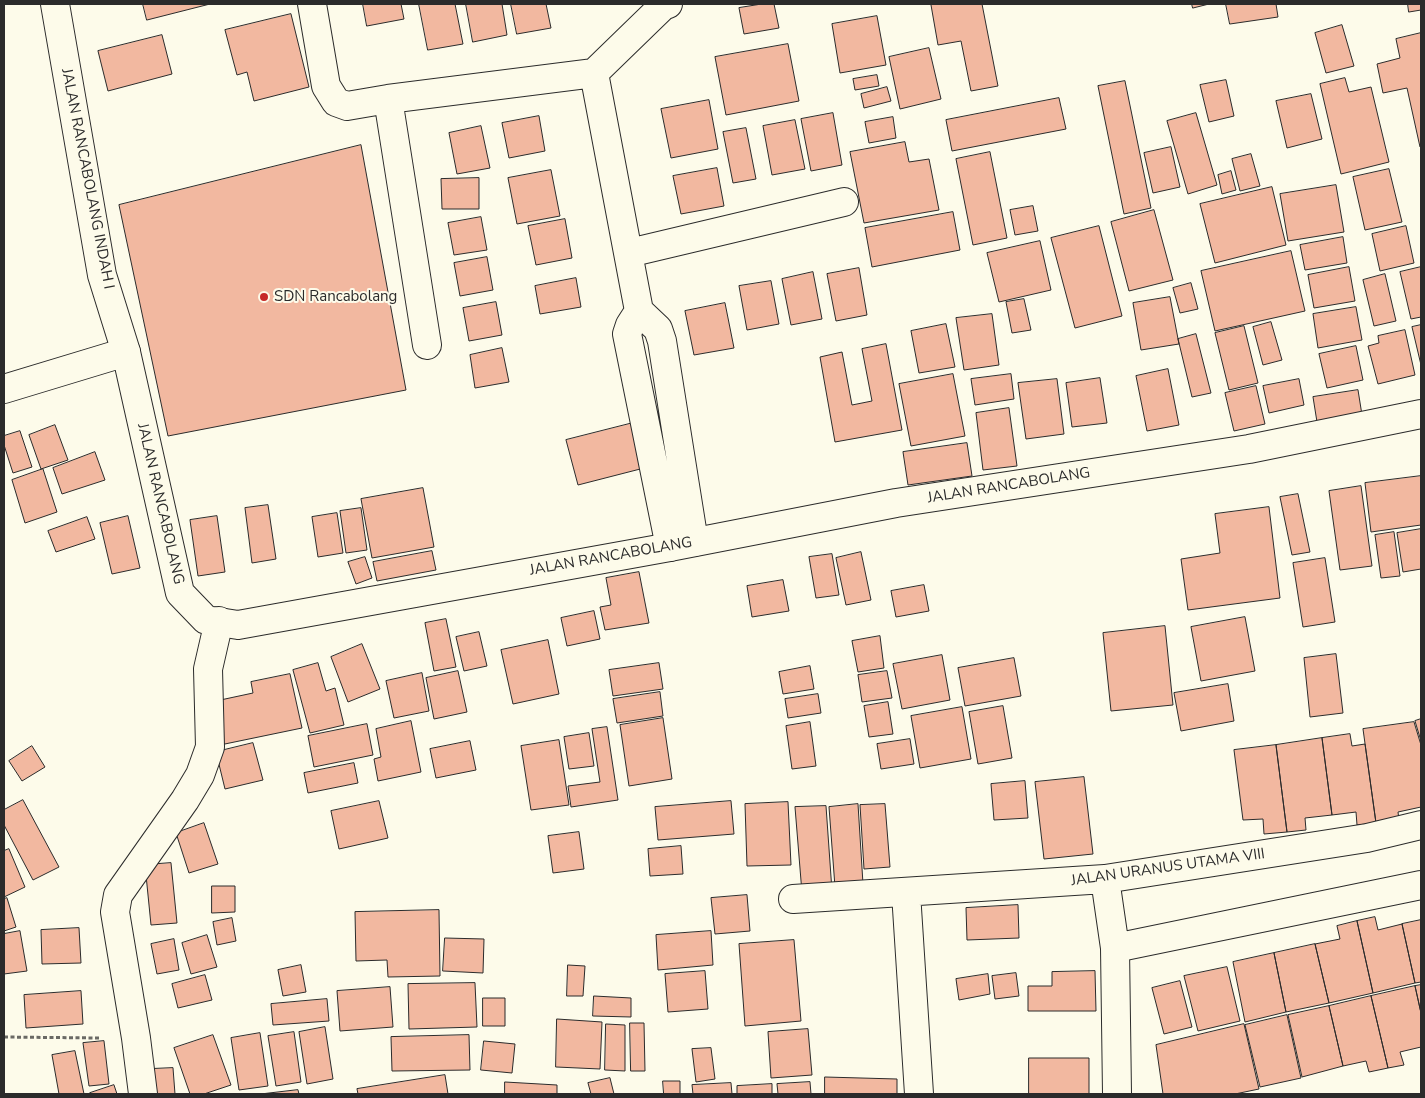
<!DOCTYPE html>
<style>
body{margin:0}
#map{position:relative;width:1425px;height:1098px;overflow:hidden;background:#fdfbea;font-family:"Nunito Sans",sans-serif}
canvas{display:block}
.frame{position:absolute;inset:0;border:5px solid #2b2b2b;pointer-events:none}
</style>
<div id="map">
<canvas width="1425" height="1098"></canvas>
<div class="frame"></div>
</div>
<script>
const ctx = document.querySelector('canvas').getContext('2d');
ctx.lineJoin = 'round';
function fillPath(path, color) {
  ctx.fillStyle = color;
  ctx.fill(path, 'evenodd');
}
function stroke(path, color, width, dash) {
  ctx.strokeStyle = color;
  ctx.lineWidth = width;
  ctx.lineCap = dash ? 'butt' : 'round';
  ctx.setLineDash(dash || []);
  ctx.stroke(path);
}
function write(font, color, halo, rows, align = 'center') {
  ctx.font = font + ' "Nunito Sans",sans-serif';
  ctx.lineWidth = 4;
  ctx.setLineDash([]);
  ctx.textBaseline = 'middle';
  ctx.strokeStyle = halo;
  ctx.fillStyle = color;
  for (const [text, x, y, turn = 0] of rows) {
    ctx.save();
    ctx.translate(x, y);
    ctx.rotate((+turn || 0) * Math.PI / 180);
    ctx.textAlign = isNaN(turn) ? turn : align;
    if (halo) ctx.strokeText(text, 0, 0);
    ctx.fillText(text, 0, 0);
    ctx.restore();
  }
}
const building = new Path2D(`
 M143,4h67l-63,16z
 M363,4h38l3,15 -37,7z
 M419,4h36l8,40 -35,6z
 M466,4h36l5,31 -34,7z
 M511,4h35l5,24 -34,6z
 M762,4h12l5,24 -35,6 -5,-26z
 M937,4h45l16,82 -27,5 -10,-50 -23,4 -7,-40z
 M1192,4h17l-16,4z
 M1226,4h50l2,13 -48,7z
 M1408,4h13v6l-12,2z
 M291,14l18,73 -55,14 -7,-29 -10,3 -12,-45z
 M877,16l9,49 -46,8 -8,-49z
 M1342,25l12,41 -28,7 -11,-40z
 M1421,33v114h-1l-13,-59 -24,5 -6,-29 23,-6 -4,-19z
 M162,35l10,39 -64,17 -10,-40z
 M788,44l11,57 -73,14 -11,-58z
 M929,48l12,51 -41,10 -11,-52z
 M877,75l2,11 -24,4 -2,-11z
 M1345,78l4,14 22,-5 18,75 -48,12 -21,-90z
 M1226,80l8,36 -25,6 -9,-37z
 M1125,81l26,127 -27,6 -26,-128z
 M887,87l4,14 -27,7 -3,-14z
 M1311,94l11,45 -35,9 -11,-47z
 M1059,98l7,31 -114,22 -6,-31z
 M709,100l9,49 -47,9 -10,-49z
 M833,113l9,52 -31,6 -10,-52z
 M1196,113l21,72 -29,9 -21,-73z
 M539,116l6,35 -36,7 -7,-35z
 M893,117l3,21 -27,5 -4,-21z
 M795,120l10,49 -33,6 -9,-49z
 M481,126l9,42 -33,6 -8,-41z
 M746,128l10,51 -23,4 -10,-51z
 M905,142l4,20 20,-3 10,51 -75,13 -14,-71z
 M361,145l45,245 -238,46 -49,-231z
 M1171,147l9,40 -27,6 -9,-40z
 M990,152l17,86 -34,7 -17,-86z
 M1251,154l9,32 -20,5 -8,-32z
 M717,168l7,38 -43,8 -8,-38z
 M1389,169l13,53 -37,8 -12,-53z
 M551,170l9,46 -43,8 -9,-46z
 M1231,171l5,19 -14,4 -4,-19z
 M479,178v31h-37l-1,-30z
 M1336,185l8,47 -56,9 -8,-47z
 M1272,187l14,58 -71,18 -15,-59z
 M1033,206l5,25 -23,4 -5,-25z
 M1154,210l19,70 -44,11 -18,-69z
 M953,212l7,38 -88,17 -7,-39z
 M481,217l6,33 -33,5 -6,-32z
 M565,219l7,39 -36,7 -8,-39z
 M1099,226l23,90 -47,12 -24,-90z
 M1406,226l8,37 -34,8 -8,-37z
 M1343,237l4,26 -42,7 -5,-25z
 M1040,241l11,49 -52,12 -12,-49z
 M1291,251l14,60 -90,20 -14,-60z
 M487,257l6,33 -33,6 -6,-33z
 M1349,267l6,34 -41,7 -6,-33z
 M1421,267v50l-10,2 -11,-47z
 M859,268l8,47 -31,6 -9,-47z
 M813,272l9,47 -31,6 -9,-46z
 M1385,274l11,47 -22,5 -11,-46z
 M576,278l5,29 -41,7 -5,-28z
 M771,281l8,43 -32,6 -8,-44z
 M1191,283l7,26 -18,4 -7,-25z
 M1170,297l9,47 -38,6 -8,-47z
 M1024,299l7,31 -19,3 -6,-31z
 M496,302l6,33 -33,6 -6,-33z
 M725,303l9,45 -40,7 -9,-44z
 M1356,307l6,33 -44,8 -5,-34z
 M992,314l7,51 -35,5 -8,-52z
 M1271,322l11,38 -19,5 -10,-38z
 M946,324l9,43 -36,6 -8,-42z
 M1421,325v40l-9,-38z
 M1244,326l14,57 -29,7 -14,-57z
 M1405,330l10,45 -37,9 -10,-38 11,-3 -1,-7z
 M1196,334l15,59 -19,4 -14,-58z
 M886,344l16,86 -67,12 -15,-85 22,-5 10,53 20,-4 -10,-52z
 M1356,346l7,34 -36,8 -8,-34z
 M502,348l7,34 -34,6 -5,-33z
 M1168,369l11,56 -32,6 -11,-55z
 M953,374l12,62 -54,10 -12,-62z
 M1011,374l3,25 -39,6 -4,-26z
 M1100,378l7,45 -35,4 -6,-44z
 M1057,379l7,55 -38,5 -8,-56z
 M1299,379l5,26 -35,8 -6,-27z
 M1256,386l9,38 -31,7 -9,-38z
 M1358,390l4,25 -45,7 -4,-25z
 M1009,408l8,58 -34,4 -7,-57z
 M637,422l11,45 -70,18 -12,-45z
 M55,425l13,35 -27,9 -12,-34z
 M20,431l12,36 -19,6 -9,-28v-9z
 M967,443l5,33 -64,9 -5,-33z
 M95,452l10,28 -43,14 -9,-26z
 M43,469l14,43 -32,11 -13,-43z
 M1421,476v49l-50,7 -6,-49z
 M1361,486l11,80 -32,4 -11,-79z
 M423,488l11,59 -62,11 -11,-59z
 M1298,494l12,58 -18,3 -12,-58z
 M268,505l8,54 -24,4 -7,-55z
 M1269,507l11,91 -92,12 -7,-51 39,-6 -5,-39z
 M361,508l6,42 -21,3 -6,-42z
 M337,513l6,40 -25,4 -6,-40z
 M128,516l12,52 -28,6 -12,-51z
 M217,516l8,56 -27,4 -8,-56z
 M87,517l8,22 -39,13 -8,-21z
 M1421,529v40l-18,3 -6,-39z
 M1394,532l6,44 -19,2 -6,-43z
 M432,551l4,19 -59,11 -4,-19z
 M861,552l10,48 -25,5 -10,-47z
 M832,554l7,41 -23,3 -7,-41z
 M365,557l7,21 -16,6 -8,-22z
 M1325,558l10,64 -32,5 -10,-64z
 M639,572l10,51 -44,7 -5,-23 11,-2 -5,-27z
 M783,580l6,31 -37,6 -5,-31z
 M924,585l5,26 -33,6 -5,-26z
 M594,611l6,28 -33,7 -6,-28z
 M1245,617l10,54 -54,10 -10,-54z
 M446,619l10,48 -22,4 -9,-48z
 M1165,626l8,79 -62,6 -8,-78z
 M479,632l8,34 -23,5 -8,-34z
 M880,636l4,32 -26,4 -6,-31z
 M548,640l11,54 -46,10 -12,-54z
 M362,644l18,45 -32,13 -17,-45z
 M1336,654l7,59 -33,4 -6,-59z
 M942,655l8,45 -48,9 -9,-45z
 M1014,658l7,38 -56,10 -7,-38z
 M318,663l8,28 9,-3 9,37 -34,8 -17,-63z
 M659,663l4,26 -50,7 -4,-26z
 M810,666l4,23 -31,5 -4,-22z
 M458,671l9,41 -33,7 -8,-41z
 M887,671l5,27 -30,4 -4,-27z
 M422,673l7,38 -35,7 -8,-37z
 M290,674l12,54 -82,17 -9,-43 42,-9 -2,-11z
 M1228,684l6,37 -53,10 -7,-38z
 M660,692l3,24 -46,7 -4,-24z
 M818,694l3,19 -33,5 -3,-19z
 M888,702l5,32 -24,3 -5,-31z
 M1003,706l9,52 -34,6 -9,-52z
 M962,707l9,52 -51,9 -9,-52z
 M663,718l9,61 -43,7 -9,-61z
 M1421,719v22l-6,-20z
 M411,721l10,51 -43,9 -4,-22 7,-2 -5,-28z
 M810,722l6,44 -24,3 -6,-43z
 M1414,722l7,23v62l-23,5 1,8 -23,3 -13,-94z
 M367,724l6,31 -59,12 -6,-31z
 M607,727l11,73 -47,7 -3,-21 32,-4 -8,-53z
 M589,733l5,33 -25,3 -5,-32z
 M1350,734l2,12 13,-2 11,79 -19,2 -1,-13 -24,3 -10,-77z
 M1322,738l10,77 -27,3 1,12 -19,2 -11,-87z
 M910,739l4,25 -33,5 -4,-25z
 M559,740l10,65 -38,5 -10,-64z
 M470,741l6,29 -40,8 -6,-29z
 M253,743l10,37 -38,9 -9,-37z
 M1276,745l11,87 -23,2 -1,-15 -20,1 -9,-70z
 M32,746l13,21 -23,14 -13,-20z
 M354,763l4,20 -50,10 -4,-20z
 M1084,777l9,77 -49,5 -9,-77z
 M1025,781l3,37 -34,2 -3,-36z
 M23,800l36,67 -26,13 -29,-55v-15z
 M379,801l9,37 -49,11 -8,-38z
 M731,801l3,33 -76,6 -3,-33z
 M788,802l3,63 -44,1 -2,-62z
 M858,804l5,80 -28,3 -6,-80z
 M885,804l5,63 -26,2 -4,-64z
 M826,806l6,85 -30,2 -7,-86z
 M204,823l14,41 -29,9 -13,-40z
 M579,832l5,37 -31,4 -5,-37z
 M681,846l2,28 -33,2 -2,-27z
 M9,849l16,38 -21,10v-46z
 M171,863l6,60 -26,2 -6,-60z
 M212,886h23v26l-23,1z
 M747,895l3,36 -35,3 -4,-36z
 M7,898l9,29 -12,4v-32z
 M1018,905l1,33 -52,2 -1,-32z
 M439,910l1,66 -52,1 -1,-17 -31,1 -1,-49z
 M1375,917l3,13 24,-6 13,59 -42,10 -16,-72z
 M232,918l4,23 -19,4 -4,-23z
 M1421,920v62l-6,1 -13,-59z
 M1357,921l16,72 -44,10 -14,-59 25,-5 -3,-13z
 M79,928l2,35 -39,1 -1,-34z
 M20,931l7,40 -23,3v-40z
 M711,931l2,34 -55,5 -2,-35z
 M207,935l10,32 -26,7 -9,-31z
 M445,938l39,1 -1,34 -40,-2z
 M174,939l5,31 -22,4 -6,-30z
 M794,940l7,81 -56,5 -6,-82z
 M1315,944l14,59 -43,9 -12,-59z
 M1274,953l12,59 -41,10 -12,-60z
 M301,965l5,27 -23,4 -5,-26z
 M568,965l17,1 -2,30h-16z
 M1227,967l13,54 -42,10 -14,-55z
 M705,971l3,38 -40,3 -3,-38z
 M1095,971l1,40h-68v-25h24v-14z
 M1016,973l3,23 -24,3 -3,-23z
 M988,974l2,20 -31,6 -3,-21z
 M205,975l7,25 -34,8 -6,-24z
 M1180,981l12,46 -28,7 -12,-46z
 M475,983l2,44 -68,2 -1,-45z
 M1421,985v28l-6,-27z
 M1415,986l6,27v34l-21,5 4,13 -16,3 -17,-72z
 M390,987l3,40 -53,4 -3,-40z
 M81,991l2,33 -57,4 -2,-33z
 M594,996l37,2v19l-38,-1z
 M1371,996l17,72 -19,4 -3,-11 -23,5 -14,-60z
 M483,998h22v28h-22z
 M327,999l2,22 -56,4 -2,-21z
 M1329,1006l14,60 -41,11 -14,-62z
 M1287,1015l14,63 -41,9 -15,-62z
 M557,1019l45,3 -2,47 -44,-2z
 M630,1023h14l1,48h-14z
 M606,1024l19,1v46l-20,-1z
 M1244,1024l15,65 -24,5h-72l-7,-49z
 M325,1027l8,52 -26,5 -8,-52z
 M808,1029l4,46 -41,3 -3,-46z
 M294,1032l7,50 -25,4 -8,-50z
 M260,1033l8,53 -29,4 -8,-52z
 M213,1035l18,50 -27,9h-14l-16,-46z
 M469,1035l1,35 -78,1 -1,-34z
 M104,1041l5,43 -20,2 -6,-43z
 M484,1041l31,3 -3,29 -31,-3z
 M711,1048l4,31 -19,3 -4,-33z
 M75,1051l9,43h-25l-7,-39z
 M1029,1058h60v36h-60z
 M173,1068l2,26h-23l-1,-25z
 M445,1075l3,19h-90l-1,-5z
 M825,1077l72,2v15h-72z
 M610,1078l4,16h-23l-3,-11z
 M663,1081h17v13h-16z
 M505,1082l52,3v9h-52z
 M810,1082l1,12h-33l-1,-10z
 M731,1083l1,11h-39l-1,-9z
 M772,1084v10h-35v-8z
 M114,1085l3,9h-26l-1,-1z
 M298,1090l1,4h-38z`);
fillPath(building, '#f2b8a0');
stroke(building, '#2b2b2b', 1);
const minor = new Path2D(`
 M55,4l47,271 24,77
 M312,4l14,82 10,16 11,4 41,-7 206,-26 45,238 19,18 4,12 32,201
 M594,73l69,-67 5,-2
 M388,99l39,246
 M629,253l215,-51
 M639,311l-9,14 -3,9 43,213
 M1105,879l10,69
 M906,893l13,201
 M793,899l312,-20 262,-41 54,-13
 M143,1094l-7,-56 -21,-126 3,-17 67,-95 15,-25 10,-28 -2,-78 11,-48
 M1117,1094l-2,-146 306,-63`);
const tertiary = new Path2D(`
 M4,389l122,-37 54,241 26,27 32,5 432,-78 226,-44 353,-54 172,-35`);
stroke(minor, '#2b2b2b', 30);
stroke(tertiary, '#2b2b2b', 30);
stroke(new Path2D(`
 M4,1037l96,1`), '#6a6964', 3, [4, 2.5]);
stroke(minor, '#fdfbea', 28);
stroke(tertiary, '#fdfbea', 28);
for (const [x, y, r, color] of [
 [264,297,5,"#c62828"]
]) {
  const dot = new Path2D();
  dot.arc(x, y, r, 0, 2 * Math.PI);
  ctx.fillStyle = color;
  ctx.fill(dot);
  stroke(dot, '#fdfbea', 2);
}
write('15px', '#2b2b2b', '#fdfbea', [
 ["JALAN RANCABOLANG INDAH I",87,179,79],
 ["JALAN RANCABOLANG",1009,486,-9],
 ["JALAN RANCABOLANG",160,504,77],
 ["JALAN RANCABOLANG",611,557,-10],
 ["JALAN URANUS UTAMA VIII",1168,868,-8]
]);
write('15px', '#2b2b2b', '#fdfbea', [
 ["SDN Rancabolang",274,297]
], 'left');
</script>
